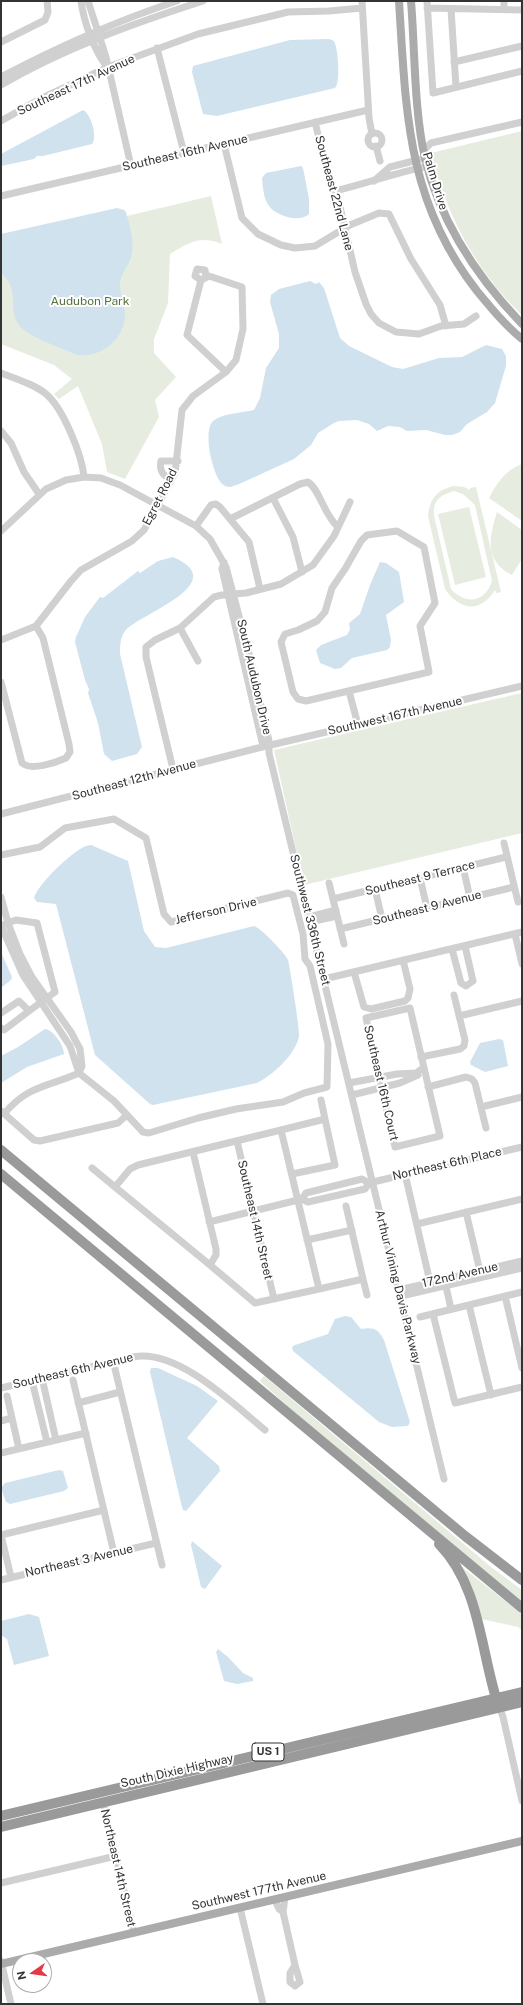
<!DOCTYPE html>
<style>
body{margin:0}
#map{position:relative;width:523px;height:2005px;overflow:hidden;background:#fff;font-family:"Public Sans",sans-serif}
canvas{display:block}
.frame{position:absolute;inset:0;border:2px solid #333;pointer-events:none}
.north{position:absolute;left:12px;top:1953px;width:40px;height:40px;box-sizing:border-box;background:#fff;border:1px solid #adadad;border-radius:50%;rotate:257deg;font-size:11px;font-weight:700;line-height:16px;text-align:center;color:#333}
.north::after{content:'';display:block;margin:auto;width:14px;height:18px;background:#e63946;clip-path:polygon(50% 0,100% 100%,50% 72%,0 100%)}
</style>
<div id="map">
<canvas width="523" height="2005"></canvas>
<div class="frame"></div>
<div class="north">N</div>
</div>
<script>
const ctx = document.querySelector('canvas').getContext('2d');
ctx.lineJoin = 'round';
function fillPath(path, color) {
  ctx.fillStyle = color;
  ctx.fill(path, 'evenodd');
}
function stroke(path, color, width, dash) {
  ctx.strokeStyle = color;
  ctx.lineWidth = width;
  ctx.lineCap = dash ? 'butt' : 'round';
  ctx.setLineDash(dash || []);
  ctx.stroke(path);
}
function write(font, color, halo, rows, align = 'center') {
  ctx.font = font + ' "Public Sans",sans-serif';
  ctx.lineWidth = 4;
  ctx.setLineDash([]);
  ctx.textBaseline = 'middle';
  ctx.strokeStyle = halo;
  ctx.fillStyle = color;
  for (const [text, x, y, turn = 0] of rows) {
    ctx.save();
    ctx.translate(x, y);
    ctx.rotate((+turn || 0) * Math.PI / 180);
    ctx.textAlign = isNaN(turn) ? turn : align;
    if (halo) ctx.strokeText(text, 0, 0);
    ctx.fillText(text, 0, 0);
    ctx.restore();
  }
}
fillPath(new Path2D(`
 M522,131v184c-46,-44 -76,-101 -91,-162z
 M211,196l11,48c-22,-9 -33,-1 -52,10l-2,49 -14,36v14l22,24 -21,23 4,17 -34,62 -18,-7 -5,-28 -24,-58 -19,13 -5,-5 18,-15 -18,-14 -53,-21v-98z
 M522,464v57l-33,-23c8,-15 16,-28 33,-34z
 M454,486l10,1 6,3v-2l6,-1 25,105 -5,1 -1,-3c-15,24 -36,20 -50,-1l-17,-73c2,-18 9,-26 26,-30zM454,491l9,3 12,11 17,76c-7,22 -27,24 -41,8l-16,-69c-4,-18 3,-24 19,-29z
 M469,507l17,70 -31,8 -17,-71z
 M497,512l25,18v29l-10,16c-28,-14 -23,-38 -15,-63z
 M522,693v140l-218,52 -30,-135z
 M264,1376l227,191 31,23v13l-229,-192 -33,-30z
 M458,1564l64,50v16l-4,-3 -36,-8z`), '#e6ecdf');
fillPath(new Path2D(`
 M329,39l5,2c4,7 7,42 1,47l-118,28 -14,-2 -11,-42 1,-6 97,-26z
 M83,110c8,4 15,27 9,34l-49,12h-6l-3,3 -33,7v-12z
 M301,166l2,2 6,31v15c-10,9 -33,2 -40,-8 -6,-8 -6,-20 -7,-28l4,-5z
 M117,208l7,2 2,2c4,15 10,33 4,48 -3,7 -9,14 -10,22 -1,11 5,22 5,33 -1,25 -24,43 -48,40 -15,-7 -49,-18 -58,-30 -12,-17 2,-36 -18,-52v-39z
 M310,281l6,3 3,-2 5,6 16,50 9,8 43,21 11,2 36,-11 23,-1 24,-12 16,4 4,7v10l-11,37 -8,9 -20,12 -7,8 -8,3h-7l-19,-5 -19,1 -7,-4 -12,-1 -11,5 -8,-7 -12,-4 -18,1 -5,2 -16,10 -7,12 -17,14 -57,26c-4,1 -8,3 -12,1 -12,-5 -23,-56 -12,-65 10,-8 29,-8 41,-11l6,-12 6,-30 13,-20v-14l-9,-32 1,-7 8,-6z
 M173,557c61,26 -34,57 -48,74 -5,7 -5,15 -5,23l22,93 -5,7 -25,7 -8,-7 -6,-31 -10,-30 1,-4 -4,-9 -10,-38 1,-6 1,-1 8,-18 15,-20 3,1 35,-27 2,2 18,-12z
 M380,562l6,1 13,9 5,30 -18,13 5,25 -1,7 -3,3 -35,8 -11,10 -6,1 -15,-6 -4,-13 5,-5 26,-10 3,-6 -1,-6 11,-9 10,-29z
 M91,845l37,16 16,70 11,16 11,1 88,-22c7,2 31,27 34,34 2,8 12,70 11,76 -3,18 -26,39 -42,47l-104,22 -3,-1 -55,-49 -39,-151 -19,-2 -3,-4c3,-13 44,-54 57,-53z
 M1,952l11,25 -1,3 -10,8z
 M45,1029c9,1 19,17 19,25l-37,13 -26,16v-27l17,-9z
 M499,1039l4,1 5,26 -23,6 -14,-7 -1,-3 10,-19z
 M345,1316l6,1 10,12c13,-2 17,0 23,11l26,82 -2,4 -16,1 -13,-5 -86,-71 -1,-4 3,-2 33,-11 7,-15z
 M151,1368h7l39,18 21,15 -31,37 32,28 1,5 -34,40 -3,-1 -2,-7 -31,-131z
 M59,1470l4,1 5,17 -4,3 -54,13 -4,-2 -5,-14 4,-5z
 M192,1541l30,25 -17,23 -4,-2 -10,-42z
 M29,1614l10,3 10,39 -35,9 -7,-26 -6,-4v-14z
 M218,1649l10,8 15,16 10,5v3l-16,3 -13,-3 -8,-29z`), '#cfe2ee');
stroke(new Path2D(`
 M81,1c3,22 13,49 26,66
 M88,1l18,56 25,109
 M362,1l7,117 3,16
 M427,1l6,92 89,-22
 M427,8l95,2
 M451,9l5,78
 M504,9v-8
 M1,42l44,-22 3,-8 -1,-11
 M157,48l27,105
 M454,62l68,-16
 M1,77c57,-30 115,-56 176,-76
 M1,85c64,-37 131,-61 202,-84
 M1,121l39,-22 68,-32 90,-33 90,-22 41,-1 33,-3
 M315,122l15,62 8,14 17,74 11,32 5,10 8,9 17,9 23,2 22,-8 23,-2 12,-8
 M368 140a7 7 0 1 1 14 0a7 7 0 1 1-14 0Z
 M224,144l18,74 16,16 23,11 14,3 20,-2 35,-21 29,-12 10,1 22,45 29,46 6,21
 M376,146l4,15
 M424,150l7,-7 91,-21
 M374,181l16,-14 35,-9
 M335,191c31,-8 61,-18 93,-25
 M1,196l367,-86
 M209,276l33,11 1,42 -7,31 -10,12 -39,-37 14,-55z
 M201,280l-6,-4 2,-7 8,1 1,7
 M1,373c15,6 33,11 45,21 17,14 36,61 38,83
 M1,431l10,12 13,29 15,22
 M171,481c-8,-7 -12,-9 -10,-20h17
 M273,498l20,39 9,35
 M230,519l70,-35 8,-2c12,8 16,33 30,45
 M196,526l15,-21 5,-1 4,3 29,35 11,47
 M1,531l45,-42 20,-9 18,-3 17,1 19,7 76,41 14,13 16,28 26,98 17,76v12l175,726
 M397,531l27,16 11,56 -15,23 9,46 -123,29 -8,-2 -5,-7 -12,-50 4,-8 13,-4 19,-9 8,-9 7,-24 13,-19 16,-28 6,-6z
 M224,562l-2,7 40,173 6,4
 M180,628l18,33
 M1,640l35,-14 35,-45 10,-11 51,-29 12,-11 31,-57 7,-63 11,-14 33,-24
 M1,682l21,81c9,8 33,0 44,-5l4,-6 -1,-8 -26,-106 -7,-12
 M349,691l9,34
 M173,769l-27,-112v-10l9,-7 25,-12 34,-31 8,-2 24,-2 35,-9 32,-19 21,-29 16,-34
 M1,814l257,-66 264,-62
 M504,843l14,59
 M1,855l39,-8 25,-19 49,-9 32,19 18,76 7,8 117,-29 5,2 10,39 2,25 5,7 18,78 -1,43 -23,6 -21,9 -47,7 -38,9 -49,15 -6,-1 -29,-31 -35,-28 -9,-27 -47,-71 -22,-49
 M463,867l7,31
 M420,878l7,30
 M329,883l15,61
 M375,889l7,30
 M1,897l7,26 12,31 12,23 39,55 9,17 2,17 -3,7c-31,14 -51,12 -75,41
 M333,899l173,-42
 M309,917l27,-7
 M310,922l27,-6
 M5,924l11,-4 21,3 18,69 -26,19
 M340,929l174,-42
 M515,934l7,30
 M452,949l9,34 5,3 7,-5 -8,-35
 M354,972l10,35 7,2 34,-8 3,-3 2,-9 -7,-29
 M324,979l198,-47
 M410,1008l30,128 -45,11 -29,-129z
 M1,1013l18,-12 10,10 -25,19 -3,-2
 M459,1016l63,-15
 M421,1057l39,-8 4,-3 1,-6 -11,-45
 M349,1083l48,-9 19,-1 7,-5
 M428,1087l38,-10 6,2 3,4 11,45
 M352,1095l48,-12 18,-8
 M321,1100l4,19
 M481,1107l41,-10
 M1,1111l33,29 6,1 78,-18 9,-8
 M281,1130l44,-11 10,46 -43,9
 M237,1141l37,158
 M92,1168l23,19 15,-18 8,-4 143,-35 38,159 -64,14 -45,-38
 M405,1174l25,108
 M115,1187l95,78 6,-10v-6l-23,-97
 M302,1199l4,-6 56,-14 7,4
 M466,1212l14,59
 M209,1222l93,-23 6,3 57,-13 4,-6 4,-1 149,-35
 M417,1224l105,-25
 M307,1240l45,-10
 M363,1279l4,16
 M445,1282l6,27
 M319,1289l44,-10 -17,-73
 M399,1290l123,-29
 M401,1296l121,-28
 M505,1296l17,72
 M469,1305l22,90
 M433,1314l22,89 67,-16
 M420,1317l102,-25
 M115,1369l47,196
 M42,1378l14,62
 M73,1380l41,173
 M32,1381l15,61
 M1,1388l132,-31c44,-9 100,47 132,73
 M7,1396l12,53
 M78,1403l42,-11
 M1,1421l11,-3
 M1,1453l85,-20
 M1,1535l103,-25
 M1,1535l10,42
 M1,1580l155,-37
 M498,1704l5,13 19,84
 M103,1802l31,131
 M1,1883l115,-27
 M275,1900l4,9 4,3 12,53 -5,8v9l5,4 5,-4 -5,-17
 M240,1908l23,96
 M283,1912l2,-14
 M1,1961l10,43`), '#d0d0d0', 7);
stroke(new Path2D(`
 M399,1c7,109 7,199 78,290 14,17 28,34 45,48
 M411,1c4,49 3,110 14,157 15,64 52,119 97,166
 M1,1964l521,-123`), '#ababab', 8);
stroke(new Path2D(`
 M1,1150l464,386 57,44
 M1,1174l521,434
 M439,1544c40,41 41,101 57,154
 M1,1816l521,-124
 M1,1827l521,-125`), '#9a9a9a', 10);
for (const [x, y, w] of [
 [268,1752,32]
]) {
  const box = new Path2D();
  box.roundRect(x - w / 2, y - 9, w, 18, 3);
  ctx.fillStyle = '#fff';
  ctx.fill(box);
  stroke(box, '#333', 1);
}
write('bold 11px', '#333', null, [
 ["US 1",268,1752]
]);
write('12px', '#333', '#fff', [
 ["Southeast 17th Avenue",76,85,-25],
 ["Southeast 16th Avenue",185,153,-13],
 ["Palm Drive",435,181,73],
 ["Southeast 22nd Lane",334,193,75],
 ["Egret Road",160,497,-63],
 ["South Audubon Drive",254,677,77],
 ["Southwest 167th Avenue",395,716,-13],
 ["Southeast 12th Avenue",134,780,-15],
 ["Southeast 9 Terrace",420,878,-14],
 ["Southeast 9 Avenue",427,908,-14],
 ["Jefferson Drive",216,911,-13],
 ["Southwest 336th Street",310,920,76],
 ["Southeast 16th Court",381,1083,77],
 ["Northeast 6th Place",447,1164,-13],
 ["Southeast 14th Street",255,1220,77],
 ["172nd Avenue",460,1275,-13],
 ["Arthur Vining Davis Parkway",398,1287,76],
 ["Southeast 6th Avenue",73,1371,-13],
 ["Northeast 3 Avenue",79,1561,-13],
 ["South Dixie Highway",177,1771,-13],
 ["Northeast 14th Street",118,1868,77],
 ["Southwest 177th Avenue",259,1891,-13]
]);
write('12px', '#56703f', '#fff', [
 ["Audubon Park",90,301]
]);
</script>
